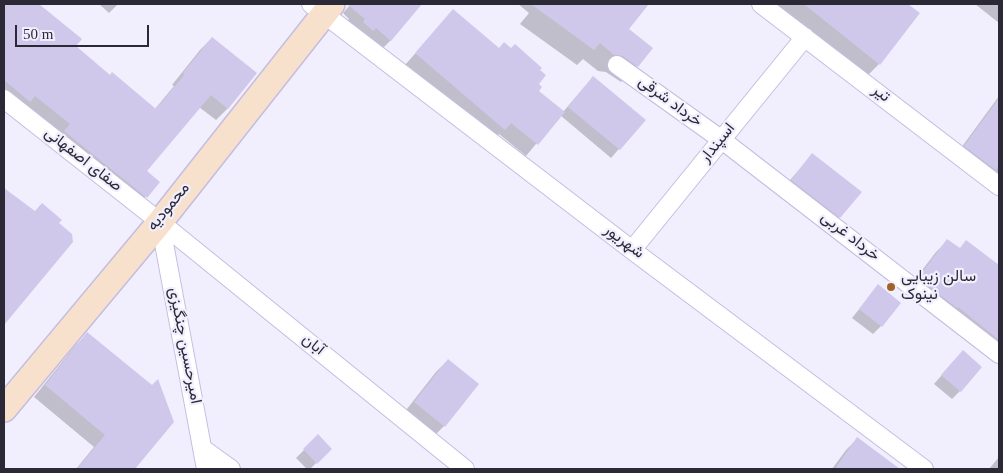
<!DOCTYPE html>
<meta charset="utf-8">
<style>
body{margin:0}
#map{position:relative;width:1003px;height:473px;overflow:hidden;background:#f1eefd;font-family:Georgia,serif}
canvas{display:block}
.frame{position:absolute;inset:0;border:5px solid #2c2937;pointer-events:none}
.scale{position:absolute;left:15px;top:25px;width:134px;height:22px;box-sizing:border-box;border:2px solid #2c2937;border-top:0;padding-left:6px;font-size:15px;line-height:18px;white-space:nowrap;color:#2c2937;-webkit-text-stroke:4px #f1eefd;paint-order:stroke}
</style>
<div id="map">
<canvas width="1003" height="473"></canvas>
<div class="frame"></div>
<div class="scale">50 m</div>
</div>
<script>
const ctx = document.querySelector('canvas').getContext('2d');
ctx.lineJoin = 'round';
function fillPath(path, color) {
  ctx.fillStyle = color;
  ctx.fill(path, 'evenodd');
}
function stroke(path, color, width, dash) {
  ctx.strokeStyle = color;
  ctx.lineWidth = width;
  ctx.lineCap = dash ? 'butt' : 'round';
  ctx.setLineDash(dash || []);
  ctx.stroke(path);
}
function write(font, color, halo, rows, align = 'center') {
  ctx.font = font + ' Georgia,Vazirmatn,serif';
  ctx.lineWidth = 4.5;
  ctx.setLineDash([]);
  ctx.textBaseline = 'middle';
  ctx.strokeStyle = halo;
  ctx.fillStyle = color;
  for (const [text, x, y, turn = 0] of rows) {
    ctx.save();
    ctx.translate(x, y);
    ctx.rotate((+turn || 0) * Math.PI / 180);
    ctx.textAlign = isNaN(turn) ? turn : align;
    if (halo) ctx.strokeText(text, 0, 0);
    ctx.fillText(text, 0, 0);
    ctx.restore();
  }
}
fillPath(new Path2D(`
 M4,4h33l43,35 -6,7 36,30 45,33 19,-23 -2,-1 28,-35 12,-12 16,70 -12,12 -17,-13 -54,64 13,11 -24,27 -130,-108z
 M99,4h19l-9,9z
 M351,4h69l-30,37 -11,11 -34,-28 4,-5 -6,-6z
 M518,4h129l-20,26 10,36 -16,16 -15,-10 -8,-1 -15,-12 -6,6 -57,-41 9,-11z
 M773,4h133l12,9 -39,51 -12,12 -65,-53 -4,5z
 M975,4h24v19z
 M453,11l84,73v7l26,21 22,-26 59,34 -33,38 -51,-43 -34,41 -27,-22 -6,7 -88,-76z
 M999,96v100l-46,-37z
 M812,155l27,62 -8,8 -48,-37z
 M4,190l31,22 23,11 13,19 -67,81z
 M948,240l11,9 39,17 1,-1v80l-92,-55 29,-38z
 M878,286l3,40 -8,8 -21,-16z
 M87,334l85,88 -39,47h-57l18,-22 -60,-50 41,-51z
 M448,360l-4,66 -12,12 -29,-24 33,-42z
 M955,360l5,31 -8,8 -18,-15z
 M318,436l12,13 -20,20h-3l-11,-11z
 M858,438l36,28 -3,3h-59l14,-19z
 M999,457v12h-10z`), '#0003');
fillPath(new Path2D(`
 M4,4h35l43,35 -6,7 34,29 2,-3 44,37 29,-35 -2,-1 29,-36 45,36 -29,36 -17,-14 -64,76 13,11 -13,16 -83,-67 6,-7 -35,-28 -5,6 -26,-22z
 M347,4h75l-31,37 -15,-13 -3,3 -10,-9 2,-3z
 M531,4h118l-20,25 24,19 -15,19 -15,-11 -9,-1 -14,-12 -6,7z
 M804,4h104l12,9 -40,52z
 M453,9l46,39 5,-6 7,6 4,-4 27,24 -2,2 6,5 -7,9 3,3 -3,4 26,21 -27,33 -27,-22 -6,7 -90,-77z
 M593,76l53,44 -26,30 -52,-43z
 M999,98v67l-3,5 -32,-24z
 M812,153l50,39 -22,26 -49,-38z
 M4,188l31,23 7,-8 20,17 -3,3 13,11 1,8 -69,83z
 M947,239l13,9 6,-8 33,25v75l-41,-33 -1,1 -39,-30z
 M878,284l23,19 -19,24 -23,-18z
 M87,332l65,53 6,-6 16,43 -39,47h-58l28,-34 -60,-50z
 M963,350l19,17 -21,25 -20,-17z
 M448,359l31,25 -34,43 -31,-25z
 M318,434l14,15 -15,15 -14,-15z
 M857,437l43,32h-65z`), '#cfc8eb');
const street = new Path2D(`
 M311,4l321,246 292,219
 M761,4l238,182
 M617,65l105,75 277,214
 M4,99l156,123 305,247
 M160,222l46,247
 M632,250l173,-213
 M202,448l29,21`);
const secondary = new Path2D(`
 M4,409l156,-187 172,-218`);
stroke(street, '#c4bde1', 20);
stroke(secondary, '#c4bde1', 28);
stroke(street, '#fff', 18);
stroke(secondary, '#f7e0cc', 25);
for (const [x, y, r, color] of [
 [891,287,5,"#a2632b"]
]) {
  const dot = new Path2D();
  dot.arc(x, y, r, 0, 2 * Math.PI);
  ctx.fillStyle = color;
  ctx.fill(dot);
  stroke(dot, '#f1eefd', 2);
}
write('16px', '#2c2937', '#f1eefd', [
 ["تیر",880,95,37],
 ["خرداد شرقی",669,103,36],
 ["اسپندار",719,144,-51],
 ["صفای اصفهانی",82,161,38],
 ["محمودیه",170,208,-51],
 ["خرداد غربی",849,238,38],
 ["شهریور",623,243,37],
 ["امیرحسین چنگیزی",183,346,79],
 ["آبان",312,346,39]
]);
write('16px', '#2c2937', '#f1eefd', [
 ["سالن زیبایی",901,278],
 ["نینوک",901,296]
], 'left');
</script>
